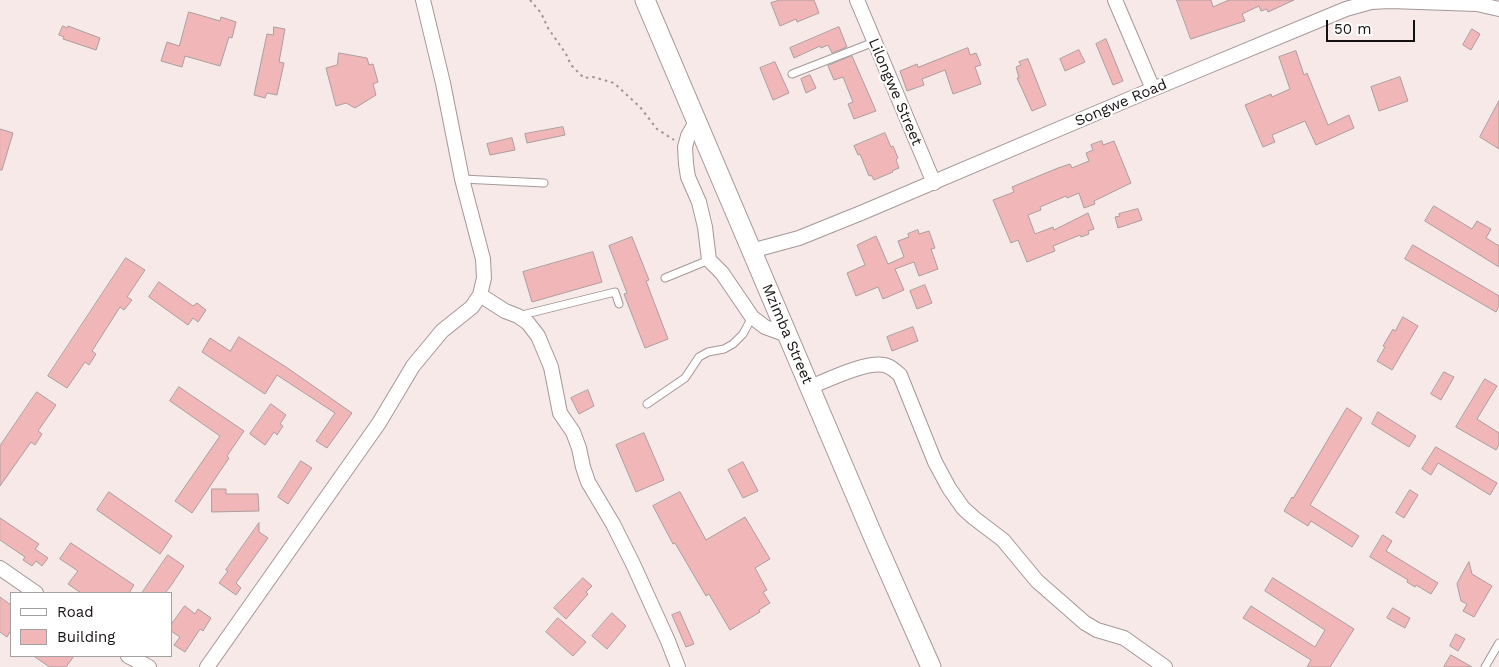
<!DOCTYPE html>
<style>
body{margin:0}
#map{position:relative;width:1499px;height:667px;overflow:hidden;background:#f8e9e9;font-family:"Work Sans",sans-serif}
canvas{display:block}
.legend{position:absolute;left:10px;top:592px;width:162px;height:65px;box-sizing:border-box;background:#fff;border:1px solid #a2a0a0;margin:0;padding:6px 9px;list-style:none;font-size:15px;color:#171212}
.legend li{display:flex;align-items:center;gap:10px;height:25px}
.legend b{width:25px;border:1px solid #a2a0a0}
.scale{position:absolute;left:1326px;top:20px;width:89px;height:22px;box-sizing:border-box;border:2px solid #171212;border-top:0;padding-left:6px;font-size:15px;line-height:18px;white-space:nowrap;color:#171212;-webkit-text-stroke:4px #fff;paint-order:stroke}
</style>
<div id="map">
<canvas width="1499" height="667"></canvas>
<ul class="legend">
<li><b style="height:6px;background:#fff"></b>Road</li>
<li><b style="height:14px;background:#f1b7b8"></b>Building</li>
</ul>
<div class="scale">50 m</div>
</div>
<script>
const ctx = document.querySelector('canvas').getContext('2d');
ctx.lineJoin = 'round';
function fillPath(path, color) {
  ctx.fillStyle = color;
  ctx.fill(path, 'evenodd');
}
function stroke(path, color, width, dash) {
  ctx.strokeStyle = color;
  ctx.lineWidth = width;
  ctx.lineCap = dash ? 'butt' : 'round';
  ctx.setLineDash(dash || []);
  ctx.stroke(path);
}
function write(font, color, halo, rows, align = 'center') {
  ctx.font = font + ' "Work Sans",sans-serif';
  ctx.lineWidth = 4.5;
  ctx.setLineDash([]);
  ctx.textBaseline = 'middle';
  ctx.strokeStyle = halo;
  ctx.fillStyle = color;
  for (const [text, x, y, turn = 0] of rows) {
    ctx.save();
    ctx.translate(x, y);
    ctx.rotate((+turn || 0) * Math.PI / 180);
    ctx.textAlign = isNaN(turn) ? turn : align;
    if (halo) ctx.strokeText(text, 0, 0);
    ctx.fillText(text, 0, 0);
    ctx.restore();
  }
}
const building = new Path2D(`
 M780,0h34l5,13 -22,9 -1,-3 -16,7 -9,-23z
 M1177,0h34l2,7 16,-7h65l-26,12 -1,-3 -6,2 -2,-5 -17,8 3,7 -54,18z
 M189,12l31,9 1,-4 15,5 -4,16 -3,-1 -9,29 -35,-10 -3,11 -21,-6 6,-19 12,4z
 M63,26l4,2 1,-2 32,12 -4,12 -33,-11 1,-2 -5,-2z
 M274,27l11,2 -6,33 5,1 -7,32 -10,-2 -2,5 -11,-3 13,-61 6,1z
 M839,27l8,20 -15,6 -4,-8 -7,3 -1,-2 -26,12 -4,-10z
 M1472,29l8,5 -9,16 -8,-5z
 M1106,39l17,42 -10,4 -17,-41z
 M968,48l2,7 6,-2 5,12 -6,2 6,17 -28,10 -8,-24 -23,9 2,6 -17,6 -7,-20 17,-7 1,3z
 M1079,50l6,12 -20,9 -5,-12z
 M1296,51l8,24 3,-2 21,52 21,-10 5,13 -38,17 -11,-24 -33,14 3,7 -12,5 -18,-42 26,-11 1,3 18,-8 -11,-32z
 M339,53l28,5 2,7 4,-1 5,18 -5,2 3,11 -21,13 -9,-5 -10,3 -10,-38 11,-3z
 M852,56l24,55 -22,8 -6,-15 5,-2 -10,-25 -9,3 -6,-14z
 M1028,59l18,46 -14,6 -15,-33h2l-3,-11 5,-2 -2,-3z
 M775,62l14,31 -16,7 -13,-32z
 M810,75l6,13 -10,5 -5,-14z
 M1400,77l8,24 -29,10 -8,-24z
 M1499,101v48l-19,-12z
 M563,127l2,8 -38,8 -2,-9z
 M0,129l13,4 -11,37h-2z
 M885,133l6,14 2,-1 5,12 -2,2 3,8 -7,3 1,1 -19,8 -3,-5 -2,1 -9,-22 -2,1 -4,-9z
 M512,138l3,12 -25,5 -3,-11z
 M1102,141l1,4 11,-4 17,42 -37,18 1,3 -11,4 -5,-15 -12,5 -1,-2 -26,11 1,3 -13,5 7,19 18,-7 1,3 34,-17 6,16 -6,2 1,3 -8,3 -1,-2 -27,11 2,5 -28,11 -9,-22 -7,3 -18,-43 21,-8 -2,-5 46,-19 12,-4 2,4 17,-7 -3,-8 7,-3 -2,-5z
 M1434,206l38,23 5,-8 14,8 -5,9 13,8v21l-74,-46z
 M1138,209l4,11 -24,8 -3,-11 5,-1 -1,-2z
 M918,230l1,4 10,-3 6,17 -4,1 7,20 -19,7 -5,-14 -19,7 9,21 -21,9 -5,-12 -22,9 -9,-23 18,-8 -8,-20 19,-9 12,28 16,-7 -6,-16 11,-4 -1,-3z
 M632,237l17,43 -3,1 22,58 -23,9 -21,-54 3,-1 -18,-47z
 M1413,245l86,51v10l-3,6 -91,-53z
 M593,252l9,30 -70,20 -9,-30z
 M126,258l19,12 -18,27 5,3 -8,10 -4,-3 -28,44 4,3 -7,11 -4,-3 -18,26 -19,-12z
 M159,282l34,24 4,-3 9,7 -8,12 -5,-4 -5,7 -39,-28z
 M925,285l7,18 -15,6 -7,-18z
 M1403,317l15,9 -26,44 -15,-9 8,-14 -2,-1 10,-17 2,2z
 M913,327l5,14 -26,10 -5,-14z
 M239,337l47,30 66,46 -25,35 -11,-7 19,-28 -58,-38 -12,19 -63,-42 8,-14 20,13z
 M1444,372l10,5 -13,23 -10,-6z
 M1485,379l12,7 -20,33 22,14v12l-3,5 -40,-23z
 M179,387l65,44 -17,25 2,2 -37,55 -17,-12 45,-65 -50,-35z
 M588,390l6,16 -15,8 -8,-16z
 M37,392l19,13 -18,26 4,3 -7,11 -4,-3 -31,44v-40z
 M271,404l15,11 -6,9 3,2 -6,9 -3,-3 -9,13 -15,-11z
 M1347,408l15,10 -52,87 49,31 -7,11 -41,-26 -3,5 -24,-15 8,-14 1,1z
 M1378,412l38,24 -7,11 -37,-23z
 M644,433l20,47 -28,12 -20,-47z
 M1436,447l61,36 -7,12 -52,-32 -7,12 -9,-6z
 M301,461l11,7 -24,36 -10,-7z
 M743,462l15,29 -15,7 -15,-28z
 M212,489h14v5h32l1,17 -47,1z
 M1410,490l8,5 -14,23 -8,-5z
 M109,492l63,44 -12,18 -63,-44z
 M680,492l26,48 39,-23 25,42 -15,9 12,22 -4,2 7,11 -11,7 1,2 -30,18 -21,-36 -3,2 -31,-53 -2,1 -20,-38z
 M0,518l39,26 -4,5 13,9 -6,8 -6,-5 -4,5 -9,-6 2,-3 -25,-17z
 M259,523v9l9,6 -32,45 5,5 -5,7 -17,-12 9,-12 -2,-1z
 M1383,535l9,6 -6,10 52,32 -7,11 -15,-9 -1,2 -8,-5 1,-2 -38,-23z
 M71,543l63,42 -5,8h-48l-13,-9 10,-13 -18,-12z
 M168,555l16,11 -14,21 -5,6h-23z
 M1469,562l3,12 20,12 -18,31 -11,-6 4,-7 -6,-3 -4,-17z
 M583,578l9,8 -6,6 2,2 -22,25 -12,-11z
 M1273,578l81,51 -24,38h-23l4,-7 -68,-42 8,-12 64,41 10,-17 -60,-39z
 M0,597l11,8v25l-4,7 -7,-5z
 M185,606l10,8 3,-5 13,9 -8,13 -3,-2 -15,23 -11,-7 6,-8 -9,-6v-6z
 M1393,608l17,10 -5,10 -18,-10z
 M680,612l14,32 -8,3 -14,-32z
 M612,613l14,13 -19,23 -15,-13z
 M558,618l28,24 -13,14 -27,-24z
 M1456,634l9,5 -7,12 -8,-5z
 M1451,655l21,12h-28z
 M34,656h40l-8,11h-16z`);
fillPath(building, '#f1b7b8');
stroke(building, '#ab9d9d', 1);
const lane = new Path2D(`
 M792,74l82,-32
 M462,179l82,4
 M665,278l44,-18
 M518,316l97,-24 4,12
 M647,404l38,-26 14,-21 9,-5 16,-3 9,-5 10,-10 9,-17
 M1485,667l14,-24`);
const street = new Path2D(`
 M857,0l77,183
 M1115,0l38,89
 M696,122l-8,14 -3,11 1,17 2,13 11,25 6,25 4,33 13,13 30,44 13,10 22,8
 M751,251l48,-13 62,-25 292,-124 193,-80 25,-7 19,-1 87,3 22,5
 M480,295l25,16 13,5 10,7 10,13 13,31 9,46 13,19 6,16 4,19 5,15 25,42 20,40 35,77 10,26
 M810,387c18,-7 56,-26 74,-22 7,1 11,6 16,10l35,87 14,26 14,20 11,10 29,22 34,41 48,42 12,7 27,8 41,29
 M0,568l36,25
 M128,656l21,11
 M207,667l172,-244 34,-57 29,-35 30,-24 8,-12 4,-17 -1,-19 -21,-80 -19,-96 -20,-83`);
const secondary = new Path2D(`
 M645,0l228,536 58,131`);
stroke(lane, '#a49797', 9);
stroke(street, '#a49797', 16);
stroke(secondary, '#a49797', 21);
stroke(new Path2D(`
 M530,0l11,13 7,15 18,26 5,11 13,13 9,-1 21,6 26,24 17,22 17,11`), '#9d9292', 2, [2.5, 4]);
stroke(lane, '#fff', 7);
stroke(street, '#fff', 14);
stroke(secondary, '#fff', 19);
write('15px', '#171212', '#fff', [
 ["Lilongwe Street",895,92,67],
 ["Songwe Road",1121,103,-23],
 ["Mzimba Street",787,334,67]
]);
</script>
